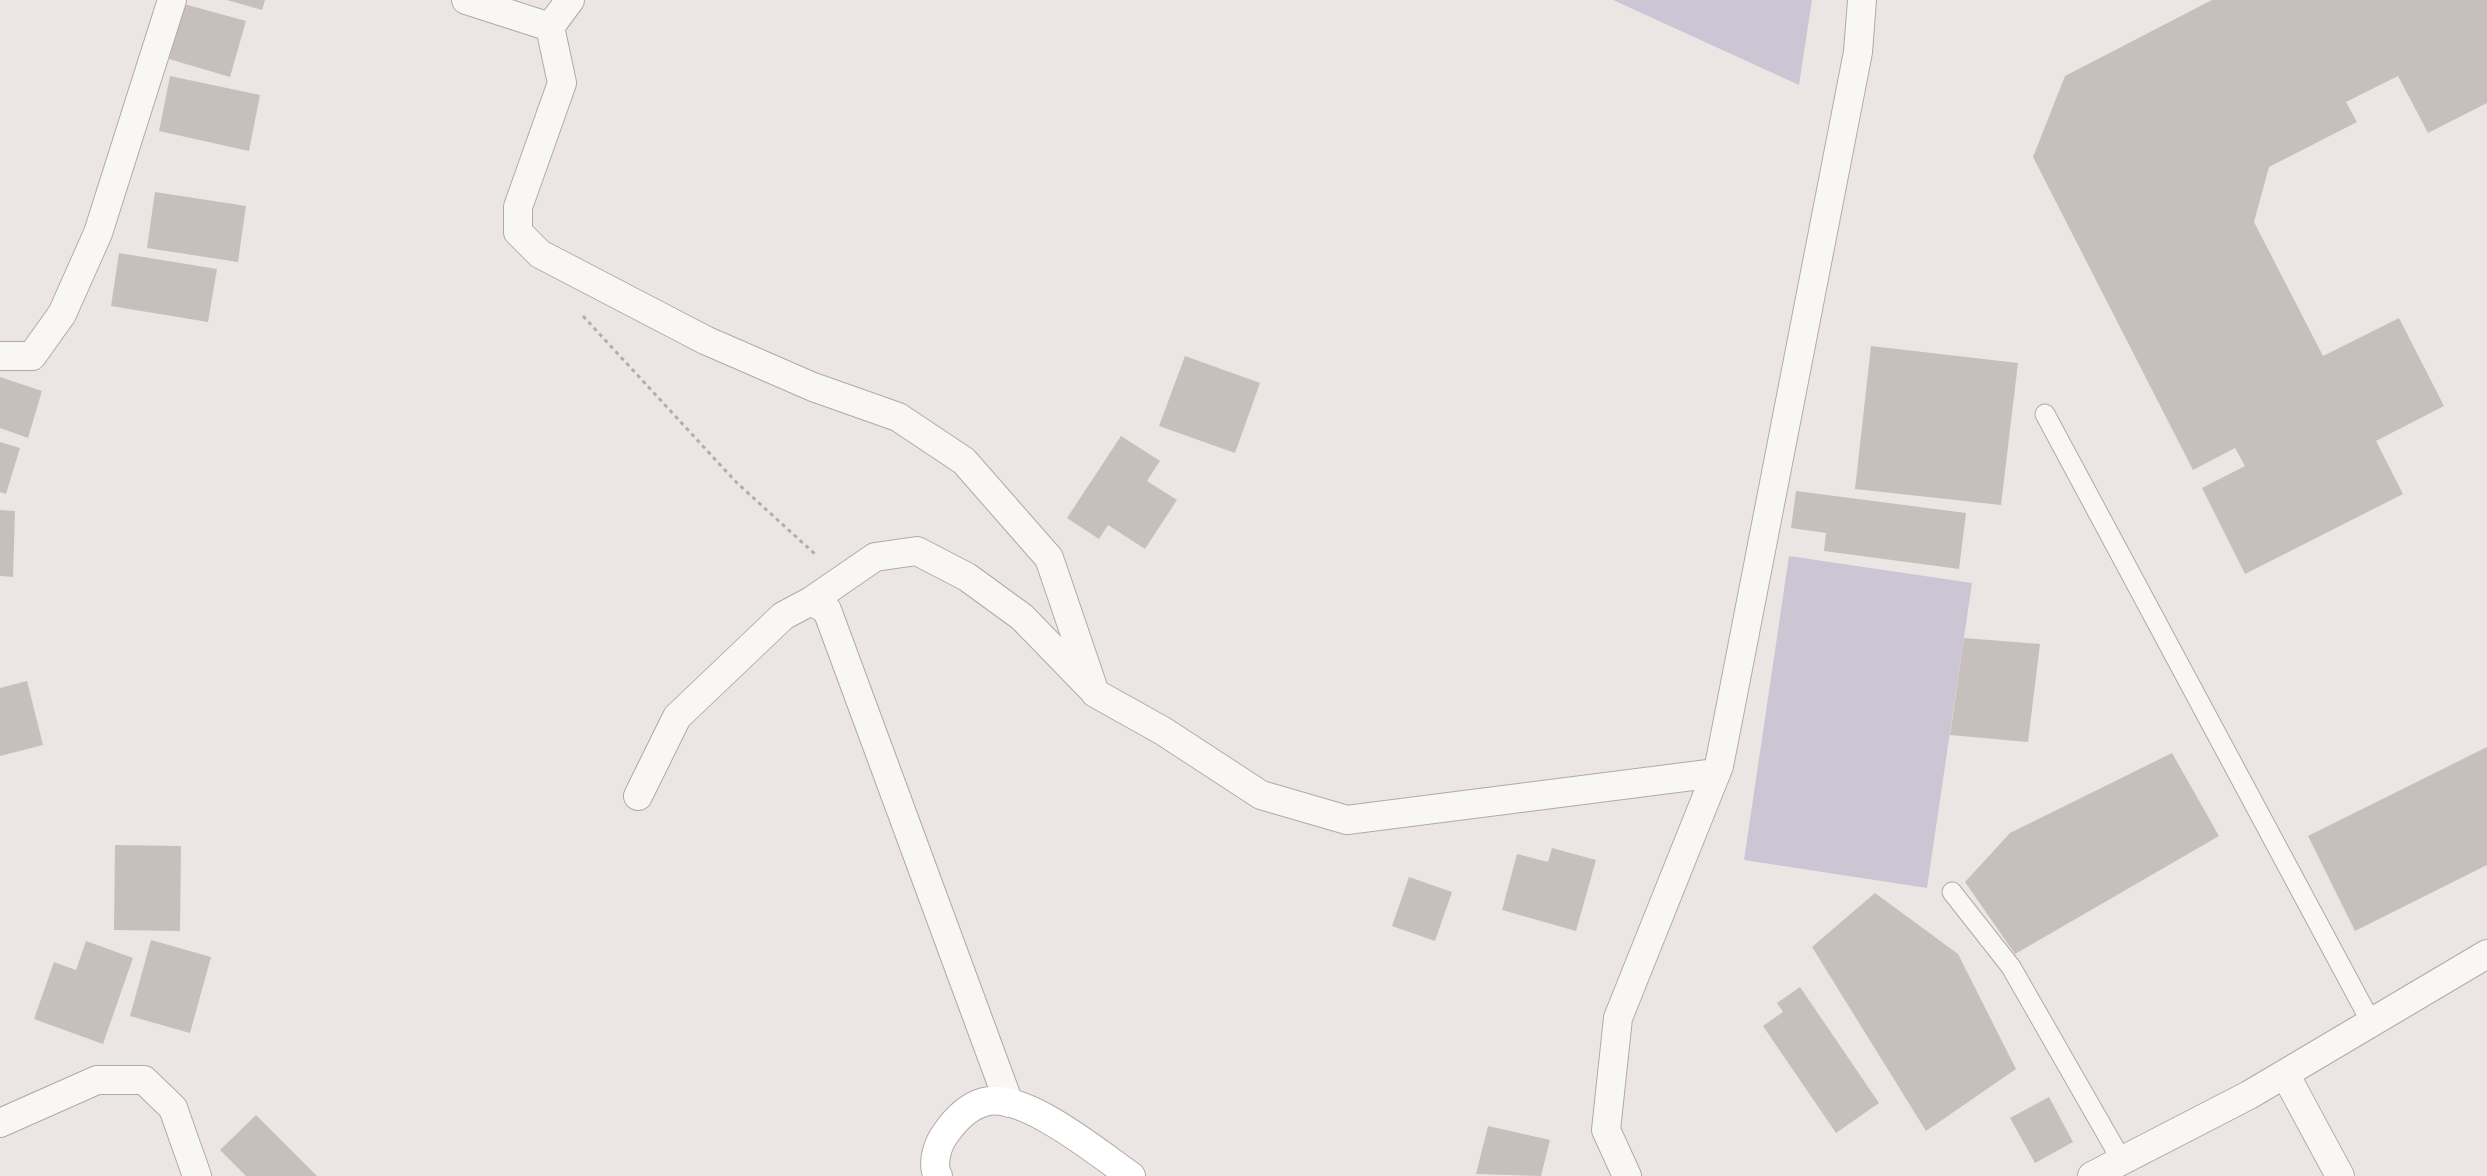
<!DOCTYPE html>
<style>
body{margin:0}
canvas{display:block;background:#ebe6e4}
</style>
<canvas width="2487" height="1176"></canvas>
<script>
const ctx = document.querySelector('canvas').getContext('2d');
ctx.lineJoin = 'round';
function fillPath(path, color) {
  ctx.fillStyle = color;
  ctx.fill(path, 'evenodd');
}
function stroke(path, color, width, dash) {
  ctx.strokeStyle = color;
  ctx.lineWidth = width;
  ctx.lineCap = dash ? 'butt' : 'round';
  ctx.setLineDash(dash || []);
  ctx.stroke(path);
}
fillPath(new Path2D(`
 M1613,0h199l-13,85z
 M1789,556l183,27 -45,305 -183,-28z`), '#ccc6d4');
fillPath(new Path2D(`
 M227,0h38l-3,10z
 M2212,0h275v103l-59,30 -30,-57 -52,26 11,20 -88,45 -15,55 69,134 76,-38 45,88 -68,35 27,53 -158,80 -43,-86 43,-22 -10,-18 -42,22 -160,-313 32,-81z
 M184,4l62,17 -16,56 -61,-18z
 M170,76l90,19 -11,56 -90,-20z
 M155,192l91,14 -8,56 -91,-14z
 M119,253l98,16 -9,53 -97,-16z
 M1871,346l147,17 -17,142 -146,-16z
 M1185,356l75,27 -25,70 -76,-27z
 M0,377l42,14 -14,47 -28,-10z
 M1121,436l39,25 -13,20 30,19 -32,49 -37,-24 -9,14 -32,-21z
 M0,442l20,6 -14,46 -6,-2z
 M1796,491l170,22 -7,56 -135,-18 2,-18 -35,-5z
 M0,510l15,1 -2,66 -13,-1z
 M1964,638l76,6 -12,98 -78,-7z
 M27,681l16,64 -43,11v-68z
 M2487,747v118l-132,66 -47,-95z
 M2172,753l47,83 -204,118 -50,-72 45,-49z
 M115,845l66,1 -1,85 -66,-1z
 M1552,848l44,12 -20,71 -74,-21 15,-56 31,8z
 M1409,877l43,15 -17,49 -43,-15z
 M1875,893l83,61 58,115 -90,62 -114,-184z
 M151,940l60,17 -21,76 -60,-17z
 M86,941l47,17 -30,86 -69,-25 20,-57 22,8z
 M1800,987l79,116 -43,30 -73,-107 20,-14 -6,-9z
 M2049,1097l24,45 -38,21 -25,-45z
 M256,1115l61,61h-71l-26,-26z
 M1488,1126l62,14 -9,36 -65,-2z`), '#c7bfbb');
const service = new Path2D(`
 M2045,414l326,608
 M1952,892l59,75 111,194`);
const minor = new Path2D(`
 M466,0l84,27
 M570,0l-20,27 12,56 -44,124v25l22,22 165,86 108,47 85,30 66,44 85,97 46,135 68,38 98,64 86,25 369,-47
 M0,356h32l30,-42 36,-81 74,-233
 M811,601l64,-44 42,-6 50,26 55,40 69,71
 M638,796l39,-79 106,-101 28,-15 16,9 182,493
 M2285,1074l55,102
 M0,1123l97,-43h47l29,28 24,68
 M1627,1176l-21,-46 12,-112 101,-252 139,-714 4,-52
 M2092,1176l157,-81 238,-141`);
const secondary = new Path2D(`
 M938,1176c-7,-12 0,-33 8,-43 9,-13 21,-26 38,-31 40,-11 115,52 147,74`);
stroke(service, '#b2a9a6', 21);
stroke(minor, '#b2a9a6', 30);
stroke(secondary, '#b2a9a6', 30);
stroke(new Path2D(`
 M583,316l153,166 80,73`), '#b3adaa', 3, [4, 4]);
stroke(service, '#f9f7f6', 19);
stroke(minor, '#f9f7f6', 28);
stroke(secondary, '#fff', 28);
</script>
